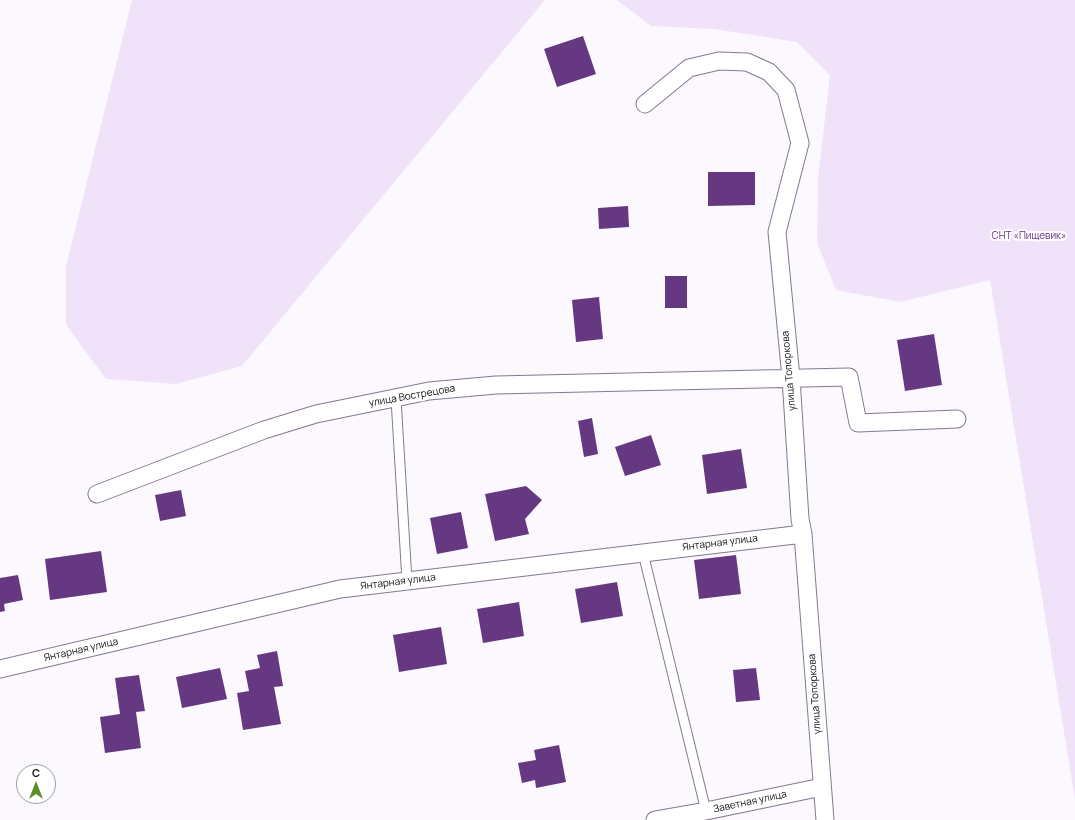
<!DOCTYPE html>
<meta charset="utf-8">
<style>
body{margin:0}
#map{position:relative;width:1075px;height:820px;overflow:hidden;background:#fcf9fe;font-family:Manrope,sans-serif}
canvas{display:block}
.north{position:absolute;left:16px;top:764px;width:40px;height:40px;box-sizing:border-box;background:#fff;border:1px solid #a09ea1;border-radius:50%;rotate:0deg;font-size:11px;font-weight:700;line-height:16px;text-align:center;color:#120c15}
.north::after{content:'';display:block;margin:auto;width:14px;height:18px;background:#5b8e25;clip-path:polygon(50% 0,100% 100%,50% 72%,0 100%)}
</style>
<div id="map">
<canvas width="1075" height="820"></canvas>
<div class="north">С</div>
</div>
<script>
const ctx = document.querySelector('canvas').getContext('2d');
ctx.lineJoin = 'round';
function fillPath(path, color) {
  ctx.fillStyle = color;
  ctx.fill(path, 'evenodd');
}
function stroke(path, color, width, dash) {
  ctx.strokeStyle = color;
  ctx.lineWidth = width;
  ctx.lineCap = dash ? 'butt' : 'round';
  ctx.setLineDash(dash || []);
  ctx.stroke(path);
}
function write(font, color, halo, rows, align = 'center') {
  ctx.font = font + ' Manrope,sans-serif';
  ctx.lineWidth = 4;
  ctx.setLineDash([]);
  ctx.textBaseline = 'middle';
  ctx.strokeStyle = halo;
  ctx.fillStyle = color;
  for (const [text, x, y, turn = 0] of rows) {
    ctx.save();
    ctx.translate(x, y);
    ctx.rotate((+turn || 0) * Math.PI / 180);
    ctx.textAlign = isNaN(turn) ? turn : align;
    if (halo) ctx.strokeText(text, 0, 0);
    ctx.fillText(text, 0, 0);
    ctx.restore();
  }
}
fillPath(new Path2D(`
 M132,0h413l-303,366 -66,18 -70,-5 -40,-54v-59z
 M617,0h458v799l-85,-519 -90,22 -64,-12 -19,-47 1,-64 12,-104 -33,-33 -83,-13 -63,-3z`), '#f0e2f9');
fillPath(new Path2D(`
 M583,36l13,38 -39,13 -13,-38z
 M708,172h47v33l-47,1z
 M628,206l1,21 -30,2 -1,-21z
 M665,276h22v32h-22z
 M599,297l4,42 -27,3 -4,-42z
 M934,334l8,51 -37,6 -8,-51z
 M592,418l6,36 -14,3 -6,-36z
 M651,435l10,30 -36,11 -10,-29z
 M741,449l6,39 -40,6 -5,-39z
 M526,486l16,14 -17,19 4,15 -34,7 -10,-47z
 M181,490l5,26 -26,5 -5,-26z
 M461,512l7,36 -31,6 -7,-36z
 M101,551l6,41 -57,8 -5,-41z
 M736,555l5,39 -42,5 -5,-39z
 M18,575l5,25 -19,4 1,7 -5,1v-34z
 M617,582l6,34 -42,7 -6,-34z
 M519,602l5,34 -41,7 -6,-34z
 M441,627l6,37 -48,8 -6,-37z
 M277,651l6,35 -9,1 7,37 -38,6 -6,-37 12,-2 -4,-20 15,-3 -3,-13z
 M220,668l7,31 -45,9 -6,-31z
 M756,668l4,32 -24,2 -3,-32z
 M139,675l6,36 -9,1 5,36 -36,5 -5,-36 20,-3 -5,-36z
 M559,745l7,37 -30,6 -1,-8 -13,3 -4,-20 18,-3 -2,-10z`), '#673882');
const lane = new Path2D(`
 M396,399l11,182
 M643,553l63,258`);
const street = new Path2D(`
 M645,104l44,-36 30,-7 28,1 22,10 17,18 14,53 -23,89 14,146 9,141 3,15 22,286
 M97,494l167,-64 52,-16 113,-23 67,-6 353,-8 9,46 99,-4
 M0,669l340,-80 463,-55
 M655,820l51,-9 116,-24`);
stroke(lane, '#867790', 11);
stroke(street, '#867790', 19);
stroke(lane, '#fff', 9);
stroke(street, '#fff', 17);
write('10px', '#662786', '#fff', [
 ["СНТ «Пищевик»",1029,236]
]);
write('10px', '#120c15', '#fff', [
 ["улица Топоркова",789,371,-95],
 ["улица Вострецова",412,396,-10],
 ["Янтарная улица",720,543,-7],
 ["Янтарная улица",398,582,-7],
 ["Янтарная улица",81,650,-13],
 ["улица Топоркова",815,694,-94],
 ["Заветная улица",750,802,-12]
]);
</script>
